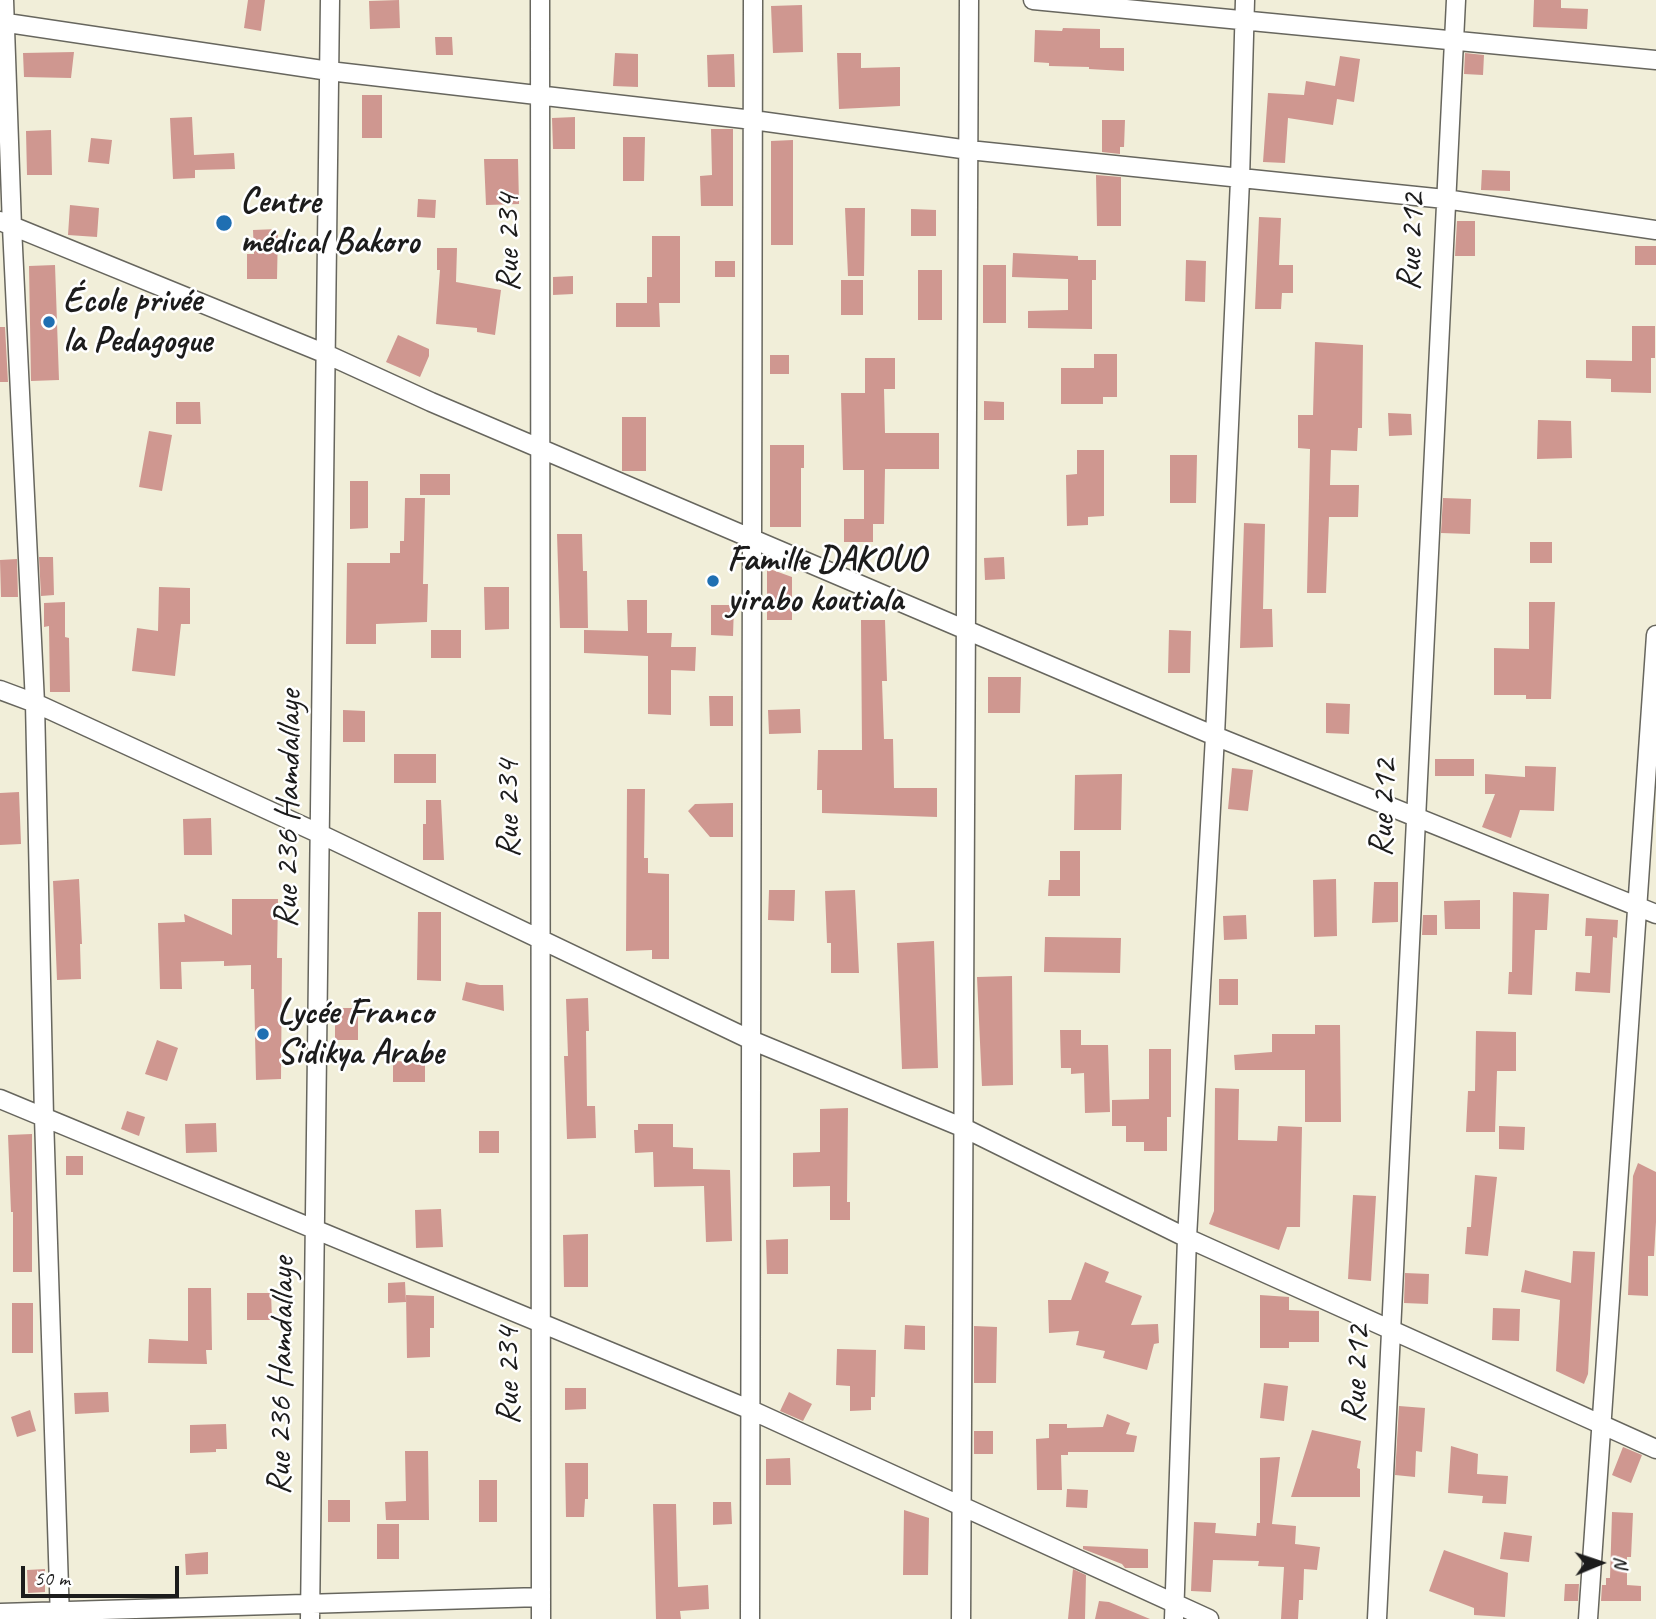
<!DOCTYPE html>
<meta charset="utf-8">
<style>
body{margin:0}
#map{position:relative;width:1656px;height:1619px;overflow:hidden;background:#f1eed9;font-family:Caveat,sans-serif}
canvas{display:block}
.north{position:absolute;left:1565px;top:1528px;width:70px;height:70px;-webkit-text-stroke:5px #fff;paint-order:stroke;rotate:88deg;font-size:19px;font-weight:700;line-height:28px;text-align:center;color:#1c1c1c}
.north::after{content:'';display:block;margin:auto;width:24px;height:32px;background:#1c1c1c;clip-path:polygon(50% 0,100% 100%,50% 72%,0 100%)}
.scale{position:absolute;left:21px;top:1566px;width:158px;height:32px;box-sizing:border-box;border:4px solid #1c1c1c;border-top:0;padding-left:9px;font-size:21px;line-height:24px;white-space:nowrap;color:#1c1c1c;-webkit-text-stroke:5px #fff;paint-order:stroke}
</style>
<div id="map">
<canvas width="1656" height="1619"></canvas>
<div class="north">N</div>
<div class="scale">50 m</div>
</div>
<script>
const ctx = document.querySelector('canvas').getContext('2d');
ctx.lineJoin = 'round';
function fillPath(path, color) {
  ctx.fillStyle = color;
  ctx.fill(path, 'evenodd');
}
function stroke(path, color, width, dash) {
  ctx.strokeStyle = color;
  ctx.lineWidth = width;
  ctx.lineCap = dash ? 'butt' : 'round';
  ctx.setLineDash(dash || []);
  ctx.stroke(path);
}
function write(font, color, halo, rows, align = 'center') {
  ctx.font = font + ' Caveat,sans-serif';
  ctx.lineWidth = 5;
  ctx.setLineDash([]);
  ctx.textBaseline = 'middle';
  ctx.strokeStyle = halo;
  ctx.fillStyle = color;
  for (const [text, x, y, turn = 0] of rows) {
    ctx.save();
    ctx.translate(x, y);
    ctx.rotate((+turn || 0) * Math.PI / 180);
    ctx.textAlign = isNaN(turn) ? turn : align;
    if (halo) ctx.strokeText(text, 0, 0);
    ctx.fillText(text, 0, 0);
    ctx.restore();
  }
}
fillPath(new Path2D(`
 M248,0h17l-4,31 -17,-3z
 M399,0l1,28 -30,1 -1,-28z
 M1534,0h27v8l27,1 -1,20 -54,-2z
 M802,5l1,47 -30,1 -2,-47z
 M1063,28l37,1v19h24v23l-35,-2v-2l-40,-1v-3l-15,-1 1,-32 27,1z
 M435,37h17l1,18h-17z
 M74,52l-3,26 -47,-1 -1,-24z
 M615,53l23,1v33l-25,-1z
 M837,53h24v15l39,-1v39l-61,3z
 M1465,53l19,2 -1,20 -19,-1z
 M734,54l1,33h-27l-1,-32z
 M1340,56l20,3 -6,43 -17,-3 -4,26 -45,-7 -3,45 -22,-1 5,-69 36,2 2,-14 29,5z
 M362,95h20v43h-20z
 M192,117l2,38 40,-2 1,16 -40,1v8l-22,1 -3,-61z
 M575,117v32h-22l-1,-31z
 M1102,120h23l-1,27h-4v7l-18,-2z
 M711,129h22v77h-32l-1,-30 12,-1z
 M51,130l1,45h-25l-1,-44z
 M623,137h22l-1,44h-21z
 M91,138l21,2 -3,24 -21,-2z
 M793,140v105h-22v-104z
 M484,159h34l1,45 -33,1z
 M1482,170l28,1v20l-29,-1z
 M1096,175l25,2v49h-24z
 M418,199l18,1 -1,18 -18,-1z
 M70,205l29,3 -2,29 -29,-2z
 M845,208h20l-1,68h-16z
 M911,209l25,1v26h-25z
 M1259,217l22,1 -2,47h14v28h-11l-1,16h-26z
 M1457,221h18v35h-20z
 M278,229l-1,50h-30v-25h7l-1,-24z
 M652,236h28v67h-33v-26h5z
 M1635,246h21v19h-21z
 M437,248h20l-1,34 45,8 -6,45 -18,-3v-4l-41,-4 4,-54h-3z
 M1013,253l65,3v4h18v20h-4v49l-64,-1v-17l40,-1v-31l-56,-2z
 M1186,260l20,1 -1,41 -20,-1z
 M715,261h20v16h-20z
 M55,265l4,115 -28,1 -2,-115z
 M983,265h23v58h-23z
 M918,270h24v50h-24z
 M573,276v18l-20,1v-18z
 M841,280h22v35h-22z
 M616,303h43l1,24h-44z
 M1632,326h23v32h-4v35l-40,-1v-13l-25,-1v-18l46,1z
 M0,327h5l3,55h-8z
 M398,335l31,14v7l-9,21 -34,-15z
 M1315,342l48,3 -1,83h-4l-1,23 -26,-1 -1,35h29l-1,32h-29l-3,76h-19l3,-144 -12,-1v-33h15z
 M1094,354h23v43h-14v7h-42v-36h33z
 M770,355h19v19h-19z
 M865,358h30v31h-11l1,44h54v36h-54l-1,55h-11v18h-29v-23h20v-49h-21l-2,-77h24z
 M984,401l20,1v18h-20z
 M176,402h24l1,22h-25z
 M1388,413l23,1 1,21 -23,1z
 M622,417h24v54h-24z
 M1538,420l33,1 1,37 -35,1z
 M149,431l23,4 -10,56 -23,-4z
 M770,445h34v23h-3v59h-31z
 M1077,450h27v66l-16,1v8l-21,1 -1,-51 11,-1z
 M1170,455h27l-1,48h-26z
 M420,474h30v21h-30z
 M350,481h18v47l-18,1z
 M405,498h20l-2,86h5l-1,38 -51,2v20h-30l1,-81h43v-10h10v-12h4z
 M1443,498l28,1 -1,35 -29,-1z
 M1244,523l21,1 -2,85h9l1,38 -33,1z
 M557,534h25l1,37h4l1,57h-28z
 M1530,542h22v21h-22z
 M39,557h14l1,38 -13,1z
 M1004,557l1,22 -20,1 -1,-22z
 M17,559l1,38h-17l-1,-37z
 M767,568l25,9v43h-25z
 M159,587l31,1v36h-9l-6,52 -43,-5 5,-43 21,3z
 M484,587h25v42l-24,1z
 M627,600h20v33h25l-1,14h25l-1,24 -24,-1v45l-23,-1v-58l-64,-3v-23l44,1z
 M65,602v35l4,1 1,54h-20l-1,-66 -5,1v-24z
 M1529,602h26l-4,97h-25v-4h-32v-47l35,1z
 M711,605h23l-1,31 -22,-1z
 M861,620h24l2,61h-5l2,58h9l1,49h43v29l-115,-4v-23h-5l1,-40h44z
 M431,630h30v28h-30z
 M1169,630l22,1 -1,42h-22z
 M988,677h33l-1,36h-32z
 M709,696h24v30h-23z
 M1326,703l24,1 -1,30 -23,-1z
 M800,709l1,24 -32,1 -1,-24z
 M343,710l22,1v31h-22z
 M394,754h42v29h-42z
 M1435,759h39v17h-39z
 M1525,766l31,1 -2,44 -34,-1 -9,28 -29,-11 13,-33h-10v-20l40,3z
 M1232,768l21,2 -5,41 -20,-2z
 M1122,774l-1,56h-47l1,-55z
 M627,789h18l-1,69h4v15l21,1v85h-17v-9l-26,1z
 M19,792l2,52 -21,1v-52z
 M426,800h15l3,60h-21v-36h3z
 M733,803v34h-23l-22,-26 7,-7z
 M211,818l1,37h-28l-1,-36z
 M1060,851h20v45h-32l1,-16h11z
 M79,879l3,65h-2l1,35 -24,1 -4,-99z
 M1336,879l1,57 -23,1 -1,-57z
 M1374,882h24v40l-26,1z
 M769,890h26l-1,31 -26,-1z
 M855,890l4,83h-28v-30h-4l-2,-52z
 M1513,892l36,2 -2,36h-12l-3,65 -24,-1 1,-22h3z
 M232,899h46l-1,59h5l-1,121 -25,1 -2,-91h-3v-24l-27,1v-5l-43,1 1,27h-22l-2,-66 27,-1 -1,-8 48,21z
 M1480,900v29h-35l-1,-28z
 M418,912h23v69l-24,-1z
 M1246,915l1,24 -23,1 -1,-24z
 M1423,915h14v20h-15z
 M1586,918l32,2 -1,18 -4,-1 -3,56 -35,-2 1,-19 14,1 2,-37h-7z
 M1045,937l76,1 -1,35 -76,-1z
 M934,941l4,127 -36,1 -5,-126z
 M1012,976l1,109 -31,1 -5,-109z
 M1219,979h19v26h-19z
 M466,982l14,3h23l1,26 -42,-11z
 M588,998l1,33h-3l1,75h8l1,32 -29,1 -3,-83h4l-2,-57z
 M335,1008h23v32h-23z
 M1315,1025h25l1,97h-36v-52h-70l-1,-15 38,-3v-18h43z
 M1060,1030h21v15h27l2,67 -25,1 -1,-40 -13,1v-6h-10z
 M1476,1031l40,1v39h-19l-2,61h-29l2,-41h7z
 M157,1040l21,8 -11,33 -22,-7z
 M1149,1049h22v68h-4v34h-23v-9h-18v-16h-14v-26l37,-1z
 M393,1061l32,1v20h-32z
 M1215,1088l24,1 -1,51 39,1 1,-15 24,1 -2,100h-13l-8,23 -70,-26 5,-13z
 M848,1108l-1,94h3v18h-20v-34l-37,1v-34l27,-1v-43z
 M127,1111l18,6 -6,19 -18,-7z
 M216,1123l1,29 -31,1 -1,-29z
 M638,1124h35v23l20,1v21l37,1 2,71 -26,1 -2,-56 -50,1 -1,-35 -18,1 -1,-23h4z
 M1499,1126l26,1 -1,23 -25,-1z
 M479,1131h20v22h-20z
 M32,1134v138h-19v-60h-2l-3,-77z
 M66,1156h17v19h-17z
 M1638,1163l18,9v50l-2,34h-6v40l-20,-1 5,-119z
 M1475,1175l22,2 -9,79 -23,-2 2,-27h4z
 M1353,1195l23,1 -5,85 -23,-2z
 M441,1209l2,38 -27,1 -1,-38z
 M588,1234v53h-24l-1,-52z
 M788,1239v35h-21l-1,-34z
 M1573,1251l22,1 -7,122 -4,10 -28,-13 4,-71 -39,-8 4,-22 46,13z
 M1085,1262l24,10 -4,10 37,14 -11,29 27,-1 1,19 -5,1 -7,26 -44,-12 2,-7 -29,-6 3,-14 -30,2 -1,-33h23z
 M1405,1273l24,1 -1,30 -24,-1z
 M405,1282l1,20 -18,1v-20z
 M188,1288h23l1,62h-6l1,14 -59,-1 1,-24 39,2z
 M247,1293h24l1,27h-25z
 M406,1295l28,1v32h-4v29l-23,1z
 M1260,1295l29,2v13l30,1v31h-30v6h-29z
 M12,1303h21v50h-21z
 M1493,1308l27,1 -1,32 -27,-1z
 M905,1325l20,1v24l-21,-1z
 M974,1326l23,1 -1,56h-22z
 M837,1349l39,1 -1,47h-4v13l-21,1v-25l-14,-1z
 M1264,1383l24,3 -4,35 -24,-3z
 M565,1388h21v21l-21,1z
 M108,1392l1,20 -34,2 -1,-21z
 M789,1392l23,12 -9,17 -23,-10z
 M1399,1406l26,2 -3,44 -6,-1 -1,26 -20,-2z
 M30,1410l6,21 -19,6 -6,-20z
 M1107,1414l23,9 -4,11 11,2 -3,16h-66v3h-7l1,35h-25l-1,-51 13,-1v-14h18v4l36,-1z
 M226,1424l1,25h-11v3l-26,1v-28z
 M1312,1430l49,11 -4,27 3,1v28h-69z
 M974,1431h19v23h-19z
 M1451,1446l27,8 -1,20 31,2 -2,28 -24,-1 1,-7 -35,-3z
 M1623,1447l19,8 -11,28 -19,-8z
 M405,1451h23l1,69h-43l-1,-18 21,-1z
 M1280,1457l-8,67 24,2 -1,18 25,3 -3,23 -13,-1 -1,31h-4l-1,19h-17l3,-52 -26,-1 1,-5 -46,-1 -2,32 -20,-1 3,-69 22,1 -1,10 41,3 1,-13h3v-65z
 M790,1458l1,27h-25v-26z
 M565,1463h23v36h-3l-1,18h-18z
 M479,1480h18v42h-18z
 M1067,1489l21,1 -1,18 -21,-1z
 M328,1500h22v22h-22z
 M713,1502h18l1,22 -19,1z
 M653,1504h23l2,83 30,-2 1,24 -29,2 1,8h-25z
 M904,1510l25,8 -1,57h-25z
 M1612,1512l21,1 -2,44h-4v28l14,1v15h-40l1,-16h4v-7h4z
 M377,1524h22v35h-22z
 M1504,1532l28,4 -3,26 -29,-3z
 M1083,1546l65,3v19h-23l-3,-4 -39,-15z
 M1444,1550l64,23 -3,44 -31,-2v-7l-45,-17z
 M208,1552v22l-22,1 -1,-21z
 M45,1569v23l-17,1 -1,-23z
 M1073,1569l13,6 -1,44h-17z
 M1565,1584h14l-1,17h-14z
 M1099,1601l10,1 41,17h-55z`), '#cf9790');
const minor = new Path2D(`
 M4,0l8,227 23,476 9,414 16,502
 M540,0l1,1619
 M1033,0l623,60
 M0,22l329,49 424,49 216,30 476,49 211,31
 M0,221l326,133 105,48 784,334 441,178
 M0,690l35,13 285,131 431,206 213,88 223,110 469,211
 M0,1099l751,311 458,209
 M0,1613l541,-16
 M310,1619l20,-1619
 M750,1619l3,-1619
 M961,1619l8,-1619
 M1174,1619l13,-381 28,-502 25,-556 5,-180
 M1377,1619l79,-1619
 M1588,1619l68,-984`);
stroke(minor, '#67665e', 21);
stroke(minor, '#fff', 18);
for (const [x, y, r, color] of [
 [224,223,9,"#1f6fb2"],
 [49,322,7,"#1f6fb2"],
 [713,581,7,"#1f6fb2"],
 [263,1034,7,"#1f6fb2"]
]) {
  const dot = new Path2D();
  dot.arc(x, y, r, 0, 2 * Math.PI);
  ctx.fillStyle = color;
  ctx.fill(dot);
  stroke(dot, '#fff', 2.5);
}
write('bold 35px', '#1c1c1c', '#fff', [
 ["Centre",240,203],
 ["médical Bakoro",240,243],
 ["École privée",63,302],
 ["la Pedagogue",63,342],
 ["Famille DAKOUO",727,561],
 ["yirabo koutiala",727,601],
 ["Lycée Franco",277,1014],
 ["Sidikya Arabe",277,1054]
], 'left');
write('35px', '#1c1c1c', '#fff', [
 ["Rue 212",1412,242,-87],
 ["Rue 234",509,243,-90],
 ["Rue 212",1384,808,-87],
 ["Rue 236 Hamdallaye",289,809,-89],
 ["Rue 234",509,809,-90],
 ["Rue 212",1357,1374,-87],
 ["Rue 236 Hamdallaye",282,1376,-89],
 ["Rue 234",509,1376,-90]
]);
</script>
